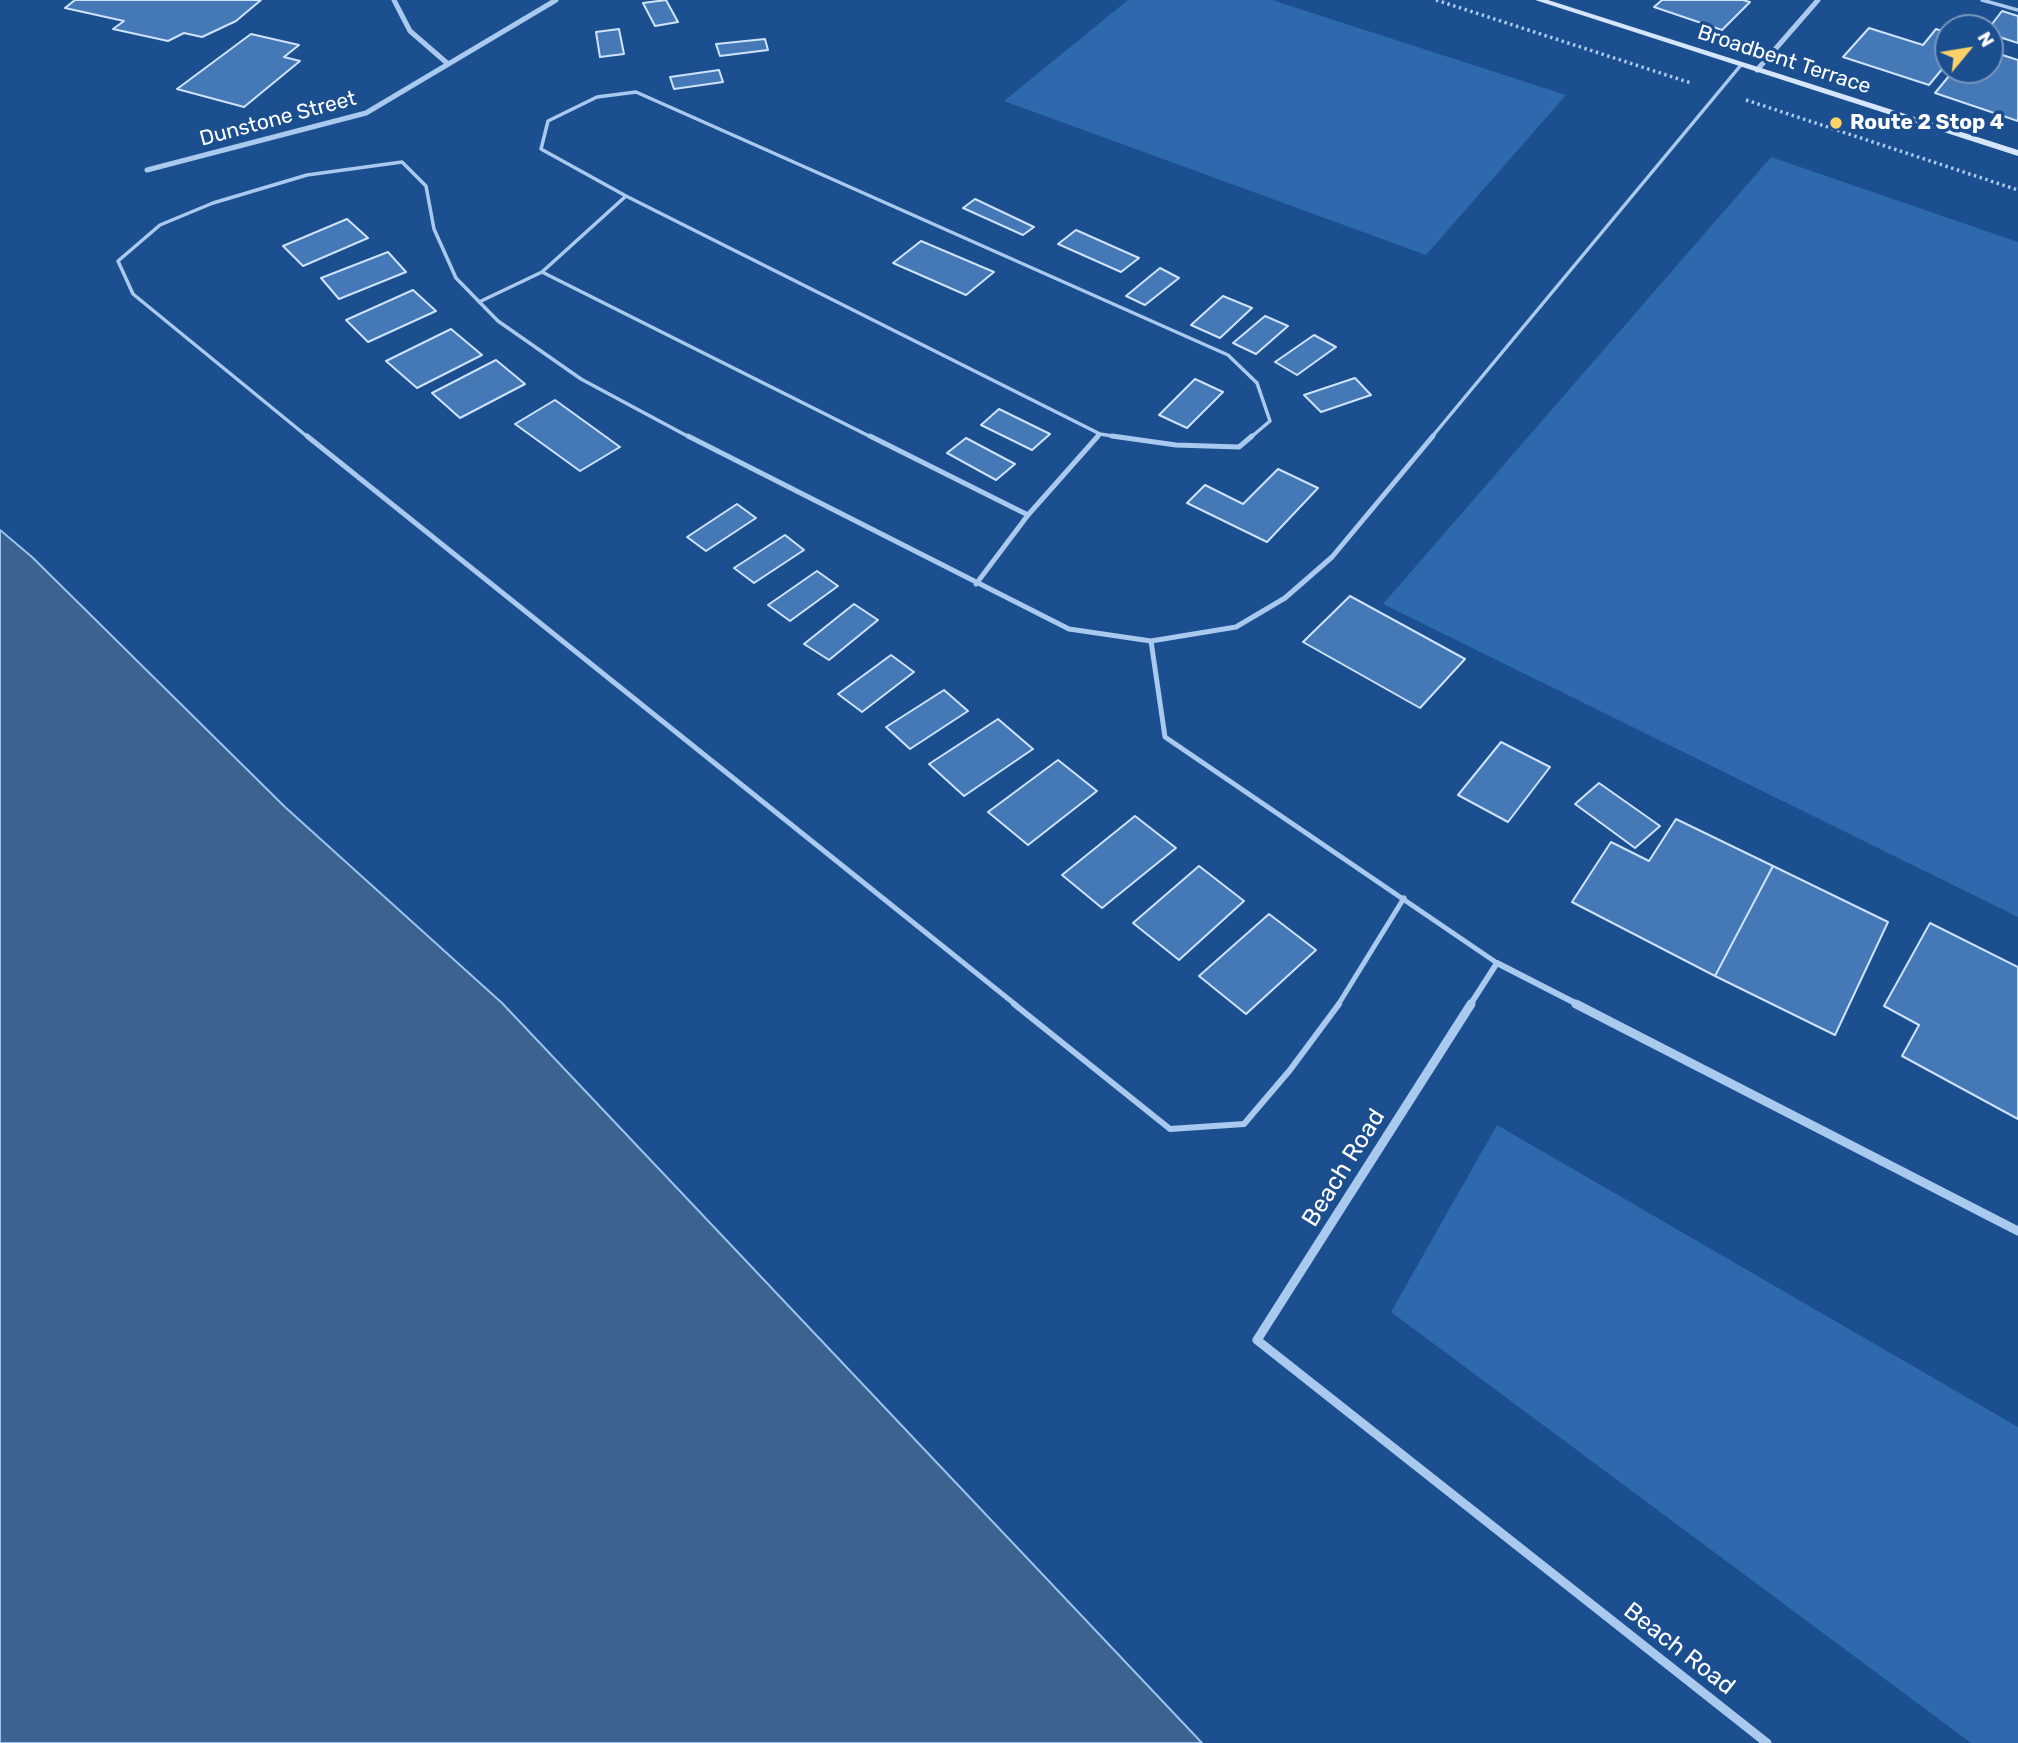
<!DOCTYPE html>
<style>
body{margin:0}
#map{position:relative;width:2018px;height:1743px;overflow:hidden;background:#1b4f8f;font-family:Rubik,sans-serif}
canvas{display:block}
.north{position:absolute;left:1934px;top:14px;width:70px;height:70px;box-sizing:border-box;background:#1b4f8f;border:2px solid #7695bc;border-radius:50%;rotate:60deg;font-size:19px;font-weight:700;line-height:28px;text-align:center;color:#fff}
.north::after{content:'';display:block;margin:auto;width:24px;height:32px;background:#ffd166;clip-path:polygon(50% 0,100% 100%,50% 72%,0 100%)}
</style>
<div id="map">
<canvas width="2018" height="1743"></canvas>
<div class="north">N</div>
</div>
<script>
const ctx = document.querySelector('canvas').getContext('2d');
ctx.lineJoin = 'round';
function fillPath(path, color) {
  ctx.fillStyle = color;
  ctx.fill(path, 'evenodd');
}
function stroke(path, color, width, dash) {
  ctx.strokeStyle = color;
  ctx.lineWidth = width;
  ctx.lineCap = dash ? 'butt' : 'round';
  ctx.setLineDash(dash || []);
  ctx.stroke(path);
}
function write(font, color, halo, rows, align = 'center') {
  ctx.font = font + ' Rubik,sans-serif';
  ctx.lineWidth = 7;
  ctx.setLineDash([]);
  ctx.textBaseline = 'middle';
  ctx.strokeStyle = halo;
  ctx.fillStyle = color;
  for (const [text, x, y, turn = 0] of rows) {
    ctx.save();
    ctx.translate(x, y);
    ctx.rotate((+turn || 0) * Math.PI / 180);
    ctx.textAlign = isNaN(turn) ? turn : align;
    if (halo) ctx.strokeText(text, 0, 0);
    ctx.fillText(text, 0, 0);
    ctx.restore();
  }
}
fillPath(new Path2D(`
 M1128,0h144l294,95 -140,160 -422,-154z
 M1771,157l247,85v675l-635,-313z
 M1497,1125l521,302v316h-47l-580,-431z`), '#2e69ad');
const water = new Path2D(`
 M0,530l32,27 253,250 217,196 700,740h-1202z`);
fillPath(water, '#3c6290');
stroke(water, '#9cc4f0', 2);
const building = new Path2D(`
 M75,0h186l-25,21 -34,16 -18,-4 -16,8 -55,-12 11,-8 -59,-13z
 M666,0l12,22 -23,4 -12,-23z
 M1662,0h81l7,2 -28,28 -68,-23z
 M2002,11l16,5v27l-28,-9 -1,-6z
 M1869,28l54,17 13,-16 12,4v29l-19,23 -86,-28z
 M619,29l5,25 -24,3 -4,-25z
 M251,34l48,11 -15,12 16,4 -56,46 -67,-18z
 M765,39l3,11 -48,6 -4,-12z
 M1990,51l28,9v61l-83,-28 19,-23h36z
 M719,70l4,12 -49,7 -4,-12z
 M975,199l59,28 -11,8 -60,-27z
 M347,219l21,19 -65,28 -20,-20z
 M1076,230l63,28 -18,14 -63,-28z
 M921,241l73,31 -28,23 -73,-32z
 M388,252l18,20 -67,27 -18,-21z
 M1160,268l19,10 -34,27 -19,-9z
 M413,290l23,21 -68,31 -22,-22z
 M1223,296l29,12 -32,30 -29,-13z
 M1265,316l23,10 -32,28 -23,-11z
 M451,329l31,26 -65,33 -31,-27z
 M1314,335l22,12 -39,28 -22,-13z
 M496,360l29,24 -65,34 -28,-25z
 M1355,378l16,17 -50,17 -17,-17z
 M1195,379l28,13 -36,36 -28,-13z
 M555,400l65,47 -40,24 -65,-47z
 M999,409l51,25 -18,16 -51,-25z
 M966,438l49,26 -19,16 -49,-27z
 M1278,469l40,19 -51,54 -80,-39 18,-18 38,19z
 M737,504l19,14 -50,33 -19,-14z
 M785,535l19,15 -50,33 -20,-15z
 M817,571l21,15 -48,35 -22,-16z
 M1350,596l115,63 -45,49 -117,-66z
 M854,604l24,16 -49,40 -25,-16z
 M891,655l23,17 -52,40 -24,-18z
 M944,690l24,21 -58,38 -24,-22z
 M998,719l35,30 -69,47 -35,-32z
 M1501,742l49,25 -42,55 -50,-27z
 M1058,760l39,31 -69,54 -40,-33z
 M1599,783l61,43 -25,22 -60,-44z
 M1135,816l41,32 -74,60 -40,-33z
 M1676,819l97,47 -58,110 -143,-74 39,-60 38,19z
 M1199,866l45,35 -65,59 -46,-37z
 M1773,866l115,56 -53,113 -120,-59z
 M1269,914l47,36 -70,64 -47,-38z
 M1930,923l88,44v152l-116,-63 17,-31 -35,-19z`);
fillPath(building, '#4478b7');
stroke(building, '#cfe3fa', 2);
stroke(new Path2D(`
 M1436,0l255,83
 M1746,100l272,90`), '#a9c9ee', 3.5, [2.5, 3.5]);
stroke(new Path2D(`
 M1982,0l36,10
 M626,196l-85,-47 7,-28 49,-24 39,-5 592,263 29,28 13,38 -20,17
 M542,272l84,-76 474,238 -3,4
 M479,302l63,-30 331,166
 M1100,434l25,4
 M309,438l-176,-144 -15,-33 42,-36 53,-22 94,-28 95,-13 24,24 8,43 22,49 42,43 83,58 110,59
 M1431,438l310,-373`), '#a9c9ee', 3.5);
stroke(new Path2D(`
 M307,436l709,569
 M688,436l381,193 82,12 85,-14 49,-29 47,-41 101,-121
 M870,436l158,79 -52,69
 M1112,436l64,9 63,2 13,-11
 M1028,515l70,-79
 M1151,641l14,96 332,226
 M1338,1005l66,-107`), '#a9c9ee', 5);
stroke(new Path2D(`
 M1014,1004l156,125 74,-5 46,-54 49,-66`), '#a9c9ee', 6);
stroke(new Path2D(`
 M394,0l16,31 37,32
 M1757,70l61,-70
 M147,170l219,-57 190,-113`), '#a9c9ee', 5);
stroke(new Path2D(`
 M1470,1005l27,-42 82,42`), '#a9c9ee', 6);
stroke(new Path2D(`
 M1471,1004l-214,336 510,403
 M1576,1004l442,227`), '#a9c9ee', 9);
fillPath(new Path2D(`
 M1535,0h13l470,150v6z`), '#d6e6fa');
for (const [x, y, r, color] of [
 [1836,123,7,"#ffd166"]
]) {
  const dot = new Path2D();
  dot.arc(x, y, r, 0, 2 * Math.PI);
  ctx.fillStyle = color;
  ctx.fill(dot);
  stroke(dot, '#1b4f8f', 2.5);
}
write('21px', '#fff', '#1b4f8f', [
 ["Broadbent Terrace",1784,60,18],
 ["Dunstone Street",278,119,-15]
]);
write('bold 21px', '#fff', '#1b4f8f', [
 ["Route 2 Stop 4",1850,123]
], 'left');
write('24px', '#fff', '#1b4f8f', [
 ["Beach Road",1344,1168,-58],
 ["Beach Road",1679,1649,38]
]);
</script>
